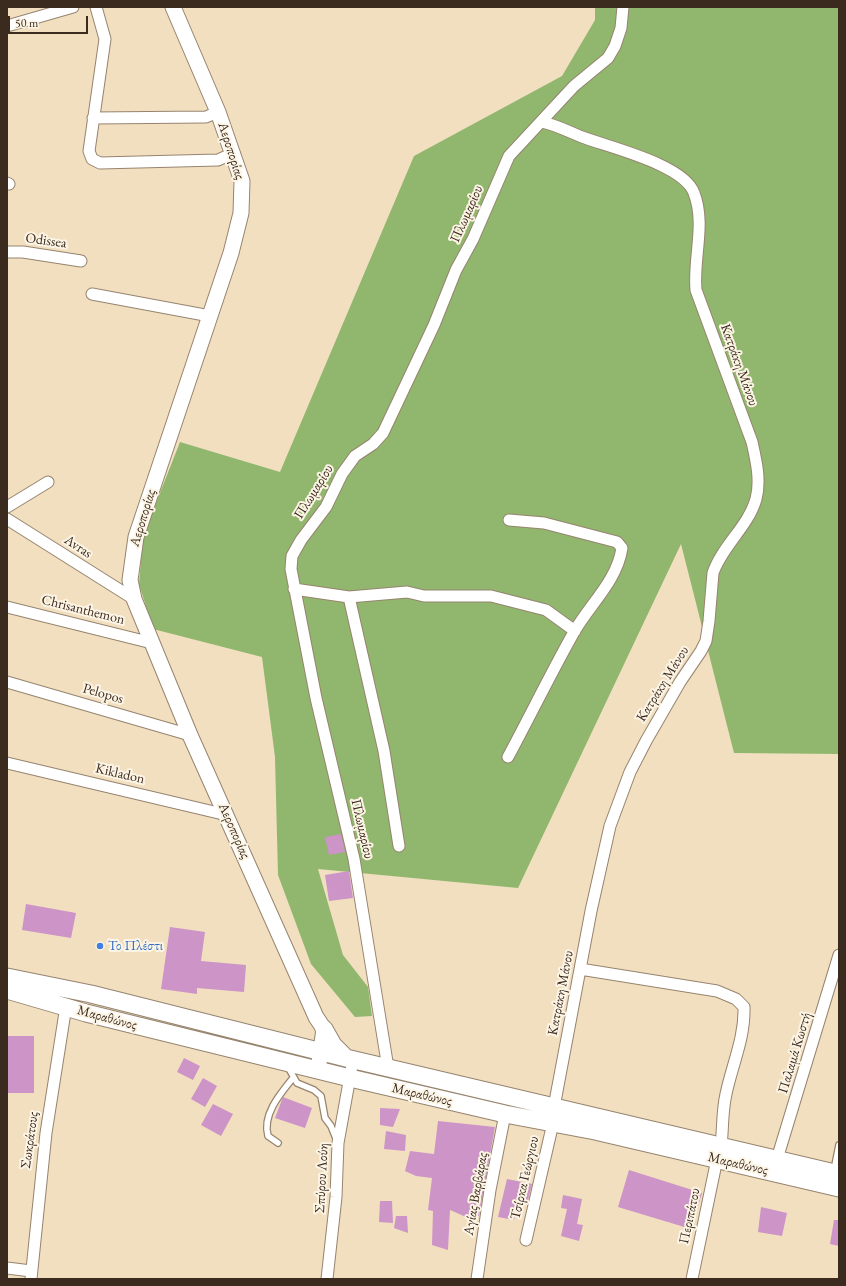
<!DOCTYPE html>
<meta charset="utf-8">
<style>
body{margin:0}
#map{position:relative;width:846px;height:1286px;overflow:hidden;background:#f2dfc0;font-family:"EB Garamond",serif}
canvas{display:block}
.frame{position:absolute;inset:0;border:8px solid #3b2a1e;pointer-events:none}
.scale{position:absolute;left:8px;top:16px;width:80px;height:18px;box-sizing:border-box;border:2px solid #3b2a1e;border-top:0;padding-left:5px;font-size:12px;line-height:14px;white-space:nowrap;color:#3b2a1e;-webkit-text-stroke:3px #fcf5e5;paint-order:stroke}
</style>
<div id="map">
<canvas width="846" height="1286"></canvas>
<div class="frame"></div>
<div class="scale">50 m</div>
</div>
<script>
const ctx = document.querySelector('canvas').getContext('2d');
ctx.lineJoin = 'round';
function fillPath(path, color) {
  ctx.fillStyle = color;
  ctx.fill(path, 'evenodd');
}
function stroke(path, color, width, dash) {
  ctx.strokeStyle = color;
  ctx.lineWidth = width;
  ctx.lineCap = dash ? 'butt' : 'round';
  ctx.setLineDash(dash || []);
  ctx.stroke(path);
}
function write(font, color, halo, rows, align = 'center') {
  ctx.font = font + ' "EB Garamond",serif';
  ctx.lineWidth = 4;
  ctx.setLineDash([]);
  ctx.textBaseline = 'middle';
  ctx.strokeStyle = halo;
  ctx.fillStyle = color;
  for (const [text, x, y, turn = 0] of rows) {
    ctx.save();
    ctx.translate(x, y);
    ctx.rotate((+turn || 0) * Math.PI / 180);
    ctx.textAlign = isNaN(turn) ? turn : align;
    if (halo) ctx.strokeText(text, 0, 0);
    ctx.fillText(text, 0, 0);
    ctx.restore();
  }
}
fillPath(new Path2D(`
 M595,7h244v747l-105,-1 -53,-209 -163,344 -200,-19 25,86 25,32 4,29 -17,1 -44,-53 -33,-89 -3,-118 -13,-100 -109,-28 -14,-45 4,-48 37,-94 100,30 134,-316 148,-80 33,-56z`), '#90b76d');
fillPath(new Path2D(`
 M341,834l4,18 -16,3 -4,-18z
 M349,871l4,27 -24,3 -4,-26z
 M26,904l50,9 -5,25 -49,-8z
 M170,927l35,5 -4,29 45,4 -2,27 -47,-4v6l-36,-5z
 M7,1036h27v57h-27z
 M184,1058l16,8 -7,14 -16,-8z
 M203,1078l14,8 -12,21 -14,-8z
 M283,1097l29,11 -7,20 -30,-10z
 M213,1104l20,10 -12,22 -20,-11z
 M380,1108l20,1 -7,18 -13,-2z
 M438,1121l57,6 -16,89 -13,1 -16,-7 -2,40 -16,-5 1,-34 -5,-1 4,-32 -16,-2 -11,-5 5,-20 24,3z
 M386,1131l20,4 -1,16 -21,-2z
 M629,1170l73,23 -11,36 -73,-22z
 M507,1179l25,5 -5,20 -10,-2 -3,18 -16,-3z
 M563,1195l19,4 -5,25 6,1 -4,16 -18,-5 6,-27 -6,-1z
 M380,1201h12l1,22 -14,-1z
 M761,1207l26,6 -5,23 -24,-4z
 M396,1216h11l1,17 -14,-5z
 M834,1220h5v26l-9,-2z`), '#cc94c7');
const lane = new Path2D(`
 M288,1067l9,16 17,7 7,6 4,22 6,8 6,15
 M278,1143l-10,-7c-6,-21 12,-42 25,-58
 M834,1170l5,-25`);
const street = new Path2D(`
 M96,7l9,32 -16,112 3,8 8,4 118,-3 16,-7
 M7,26l66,-19
 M93,118l113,-1 12,-5
 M542,122c15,3 29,11 43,16 27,10 99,27 109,55 12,31 -1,65 2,97l56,152c4,18 9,38 4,57 -8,28 -34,47 -43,74l-4,48 -3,20 -5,10 -21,31 -34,59 -16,31 -20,54 -19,85 -37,196
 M7,183l2,1
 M7,252h16l58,9
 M92,294l118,22
 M7,507l41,-25
 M7,519l127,80
 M294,589l55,8 58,-5 17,4h67l55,14 29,21
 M349,597l35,154 15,95
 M7,607l145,36
 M7,682l183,53
 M508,757c22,-41 43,-84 66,-125 16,-28 43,-51 48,-84l-5,-6 -73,-19 -35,-3
 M7,763l220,52
 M580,969l137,22 19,8 8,8c1,31 -12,58 -18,87 -4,17 -3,35 -5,52
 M388,1068l-34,-209 -38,-161 -25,-129 1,-13 9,-16 25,-33 16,-33 13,-18 18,-12 10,-11 51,-108 22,-55 17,-31 36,-83 65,-70 34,-28 7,-12 6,-18 2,-21
 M777,1159l62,-204
 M526,1240l27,-117
 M7,1268l24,3
 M31,1279l15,-146 20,-127
 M327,1279l9,-82 2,-54 15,-83
 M477,1279l13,-89 15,-76
 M692,1279l25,-120`);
const secondary = new Path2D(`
 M173,7l45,105 24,69 -1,32 -10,40 -95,284 -6,43 4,19 56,136 126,282 8,12 -6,41`);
const primary = new Path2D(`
 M7,977l84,17 255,64 493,116
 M7,990l79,23 264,65 155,36 90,17 244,57
 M324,1029l9,16 13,13`);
stroke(lane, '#96846f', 8);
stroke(street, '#96846f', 13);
stroke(secondary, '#96846f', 17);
stroke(primary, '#96846f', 19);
stroke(lane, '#fff', 5.5);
stroke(street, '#fff', 11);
stroke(secondary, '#fff', 15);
stroke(primary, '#fff', 17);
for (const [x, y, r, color] of [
 [100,946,4,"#3f7fe0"]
]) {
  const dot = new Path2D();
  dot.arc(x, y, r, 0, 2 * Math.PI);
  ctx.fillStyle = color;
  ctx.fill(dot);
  stroke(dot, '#fcf5e5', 1.5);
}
write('14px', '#3b2a1e', '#fcf5e5', [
 ["Αεροπορίας",231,151,72],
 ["Πλωμαρίου",467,214,-66],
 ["Odissea",46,241,8],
 ["Κατράκη Μάνου",739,365,70],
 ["Πλωμαρίου",314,492,-58],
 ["Αεροπορίας",143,518,-73],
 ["Avras",78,547,33],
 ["Chrisanthemon",83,610,14],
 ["Κατράκη Μάνου",663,684,-58],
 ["Pelopos",103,694,16],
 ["Kikladon",120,774,13],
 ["Πλωμαρίου",362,829,77],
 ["Αεροπορίας",234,831,66],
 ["Κατράκη Μάνου",561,993,-79],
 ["Μαραθώνος",107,1018,15],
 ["Παλαμά Κωστή",795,1053,-73],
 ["Μαραθώνος",422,1095,13],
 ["Σωκράτους",30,1140,-82],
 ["Μαραθώνος",738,1164,13],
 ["Σπύρου Λούη",322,1178,-87],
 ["Τσίρκα Γεώργιου",525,1178,-77],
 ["Αγίας Βαρβάρας",476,1194,-80],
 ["Περιπάτου",690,1216,-78]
]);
write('14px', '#366cbe', '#fcf5e5', [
 ["Το Πλέστι",108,946]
], 'left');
</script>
